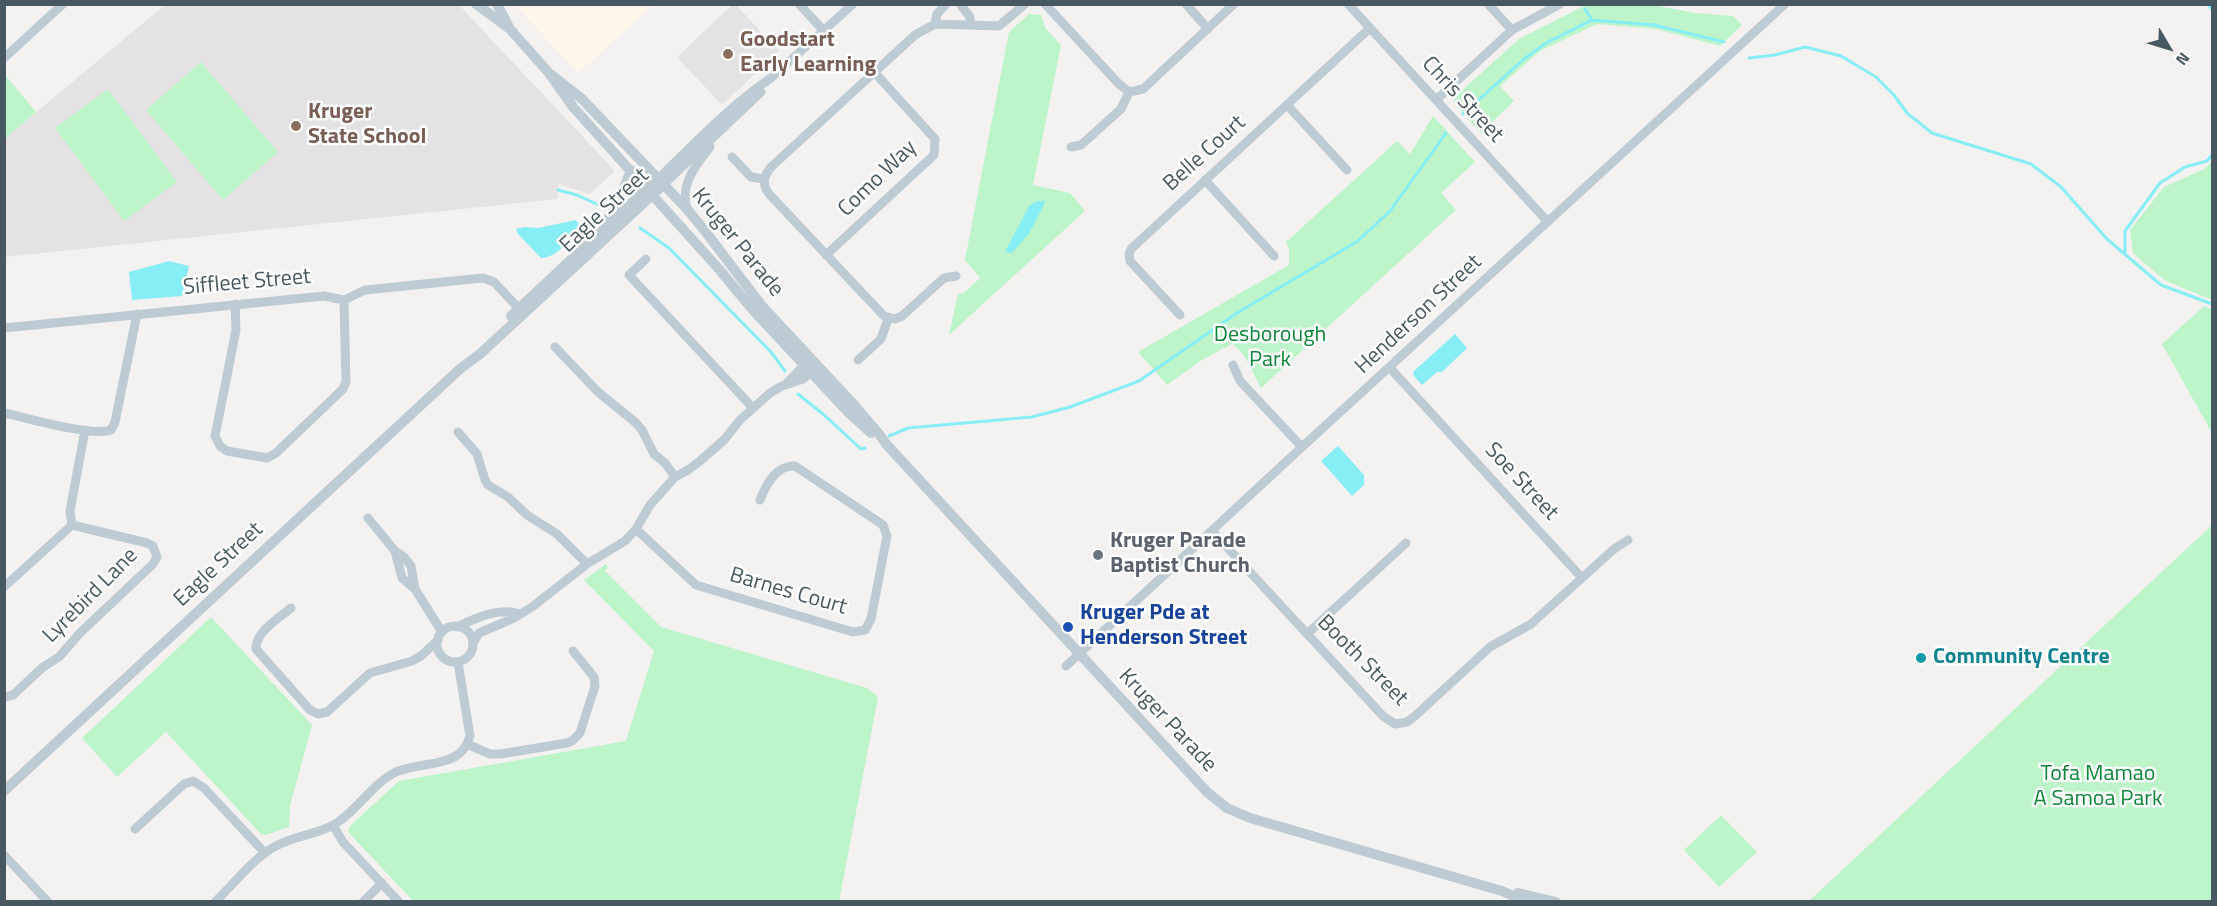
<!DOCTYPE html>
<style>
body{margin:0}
#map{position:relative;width:2217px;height:906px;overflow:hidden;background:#f4f1f1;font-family:"Titillium Web",sans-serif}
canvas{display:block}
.frame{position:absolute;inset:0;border:6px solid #475861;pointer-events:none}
.north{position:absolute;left:2139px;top:18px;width:60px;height:60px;-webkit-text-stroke:4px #fff;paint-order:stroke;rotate:128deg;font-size:16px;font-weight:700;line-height:24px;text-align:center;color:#475861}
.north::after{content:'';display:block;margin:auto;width:21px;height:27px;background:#475861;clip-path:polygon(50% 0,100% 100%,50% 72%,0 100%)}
</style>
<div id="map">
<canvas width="2217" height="906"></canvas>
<div class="frame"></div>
<div class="north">N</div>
</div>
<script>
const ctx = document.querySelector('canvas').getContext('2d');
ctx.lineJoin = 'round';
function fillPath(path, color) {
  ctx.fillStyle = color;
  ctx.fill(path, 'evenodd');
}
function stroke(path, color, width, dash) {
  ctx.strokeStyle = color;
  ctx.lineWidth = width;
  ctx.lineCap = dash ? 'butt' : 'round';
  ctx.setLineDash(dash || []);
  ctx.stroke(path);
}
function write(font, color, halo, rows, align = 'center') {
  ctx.font = font + ' "Titillium Web",sans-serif';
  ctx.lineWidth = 5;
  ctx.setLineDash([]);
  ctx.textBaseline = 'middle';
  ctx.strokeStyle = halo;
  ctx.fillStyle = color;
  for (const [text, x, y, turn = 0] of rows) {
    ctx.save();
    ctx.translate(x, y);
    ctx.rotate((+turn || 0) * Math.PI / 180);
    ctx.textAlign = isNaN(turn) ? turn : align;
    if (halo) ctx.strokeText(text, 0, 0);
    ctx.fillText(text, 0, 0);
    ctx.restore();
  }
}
fillPath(new Path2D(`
 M515,5h138l-75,68z`), '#fef6eb');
fillPath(new Path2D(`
 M733,4l3,1 43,46 -57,54 -45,-48z
 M165,5h294l156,166 -26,23 -30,-10 -2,15 -552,58 -1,-118z`), '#e5e2e4');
fillPath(new Path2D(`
 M1586,5h67l42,8 38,3 9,9 -22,21 -64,-17 -59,-5 -57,27 -40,35 14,15 -33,32 -25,-27 -2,-5 3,-6 62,-56z
 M1029,14l12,1 5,14 15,16 -28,140 37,8 15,18 -136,124 9,-41 6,-1 16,-15 -15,-18 44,-228z
 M201,62l77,90 -55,48 -77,-90z
 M7,77l29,35 -31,27 -1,-55z
 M108,89l69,93 -53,39 -69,-93z
 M1433,116l42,46 -34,31 15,17 -195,178c-10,-17 -13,-33 -29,-44l-30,16 -35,25 -29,-33 151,-87v-16l-3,-7 111,-101 13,13z
 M2212,160v140l-48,-20 -31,-27 -3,-23 34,-43 42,-19z
 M2204,306l8,3v124l-50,-89z
 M2212,525v376h-403z
 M606,564l2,4 -3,3 56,56 206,61 11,9 -39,204h-426l-63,-67 -2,-4 3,-5 48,-44 227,-40 28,-90 -70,-71z
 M211,617l101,108 -22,81 -1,21 -23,8 -5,-1 -95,-102 -49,45 -35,-39z
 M1721,815l36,37 -38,35 -35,-37z`), '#bdf4ca');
fillPath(new Path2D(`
 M1037,201h7l1,2 -15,29 -18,21 -7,-1 24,-46z
 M576,220l3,5c-7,13 -22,33 -38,33l-23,-24 -2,-5 8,-2 14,1z
 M169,261l20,5 -7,30 -50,4 -3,-28z
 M1455,334l12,14 -25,24h-5l-15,13 -8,-9 -1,-4z
 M1338,446l26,29v10l-12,11 -31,-35z`), '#86eef4');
stroke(new Path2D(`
 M2207,4l5,5
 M1585,9l7,11
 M1749,58l26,-3 30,-8 36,9 35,21 18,18 13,18 25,20 99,31 30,23 46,52 54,46 51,19
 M1463,114l61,-55 22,-16 46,-23 62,5 70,17
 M558,190l19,5 28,13
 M640,228l29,20 102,104 14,19
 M2125,253v-22l35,-48 25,-16 22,-6 5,-6
 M798,394l25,20 38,35 4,-1
 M889,436l19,-8 124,-11 38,-10 69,-26 98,-68 121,-72 32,-30 56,-78`), '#86eef4', 3);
stroke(new Path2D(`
 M799,4l25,27
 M960,4l10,13v8
 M1045,4l73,79 11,9 14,-3 91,-85
 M1186,4l22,25
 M1348,4l200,218
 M1488,4l24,26
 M935,24l2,-10 9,-10
 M4,58l59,-54
 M1436,100l76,-70 48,-26
 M1287,105l60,65
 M1071,147l10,-2 40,-36 8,-17
 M732,157l19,20 13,2
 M658,179c34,-33 74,-75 113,-101l82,-74
 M1205,180l69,76
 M663,185l98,-93
 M687,209c-7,-25 8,-43 23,-62
 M826,255l108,-100 1,-16 -60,-66
 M646,259l-17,16 124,133
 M956,276l-12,2 -42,38 -7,3 -11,-3 -114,-121c-8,-10 -7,-17 0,-27l145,-133 20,-11 64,2 26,-22
 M235,304l1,26 -21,106 5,10 7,5 40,7 9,-5 67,-64 3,-7 -2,-82
 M1180,315l-50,-54 -1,-7 2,-5 239,-221
 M4,328l320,-32 20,4 21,-10 118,-12 11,4 29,31
 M555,347l43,45 37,30 7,8 12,24 11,9 10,14
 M858,360l23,-21 7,-20
 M1233,365l7,16 62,66
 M1390,368l192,210 32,-29 14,-9
 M786,384l23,-24
 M4,413c24,5 88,24 107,17l4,-8 22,-108
 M458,432l19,22 8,26 3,5 20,12 19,18 30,19 30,30
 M368,518l27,33 9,6 7,9 4,23
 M636,529l60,56 157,47 12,-2 6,-11 16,-83 -4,-11 -88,-59c-19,-1 -29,19 -35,34
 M1212,531l171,185 12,8 12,-2 8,-6 75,-69 41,-23 51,-46
 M395,551l7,27 13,11 27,43
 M4,587l68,-62 -2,-14 15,-81
 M291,608c-12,10 -36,24 -35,41l54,61 8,4 9,-2 43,-39 42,-12 9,-5 17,-16
 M437 644a18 18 0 1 1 36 0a18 18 0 1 1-36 0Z
 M457,627c19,-9 42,-20 63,-13
 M1307,634l99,-91
 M473,643l6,-10 35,-15 18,-11 55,-43 38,-23 11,-12 14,-24 25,-28 13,-7 12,-9 24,-21 16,-20 30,-27 12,-7 21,-7 13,-12
 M1066,666l223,-207 496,-455
 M4,697l9,-2 30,-28 16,-10 21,-24 73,-69 4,-7 -4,-11 -6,-3 -75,-18
 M467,744l23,10h11l66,-11 5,-2 8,-8 15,-47 -1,-9 -21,-26
 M333,825l10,17 56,60
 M135,829l49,-45 9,-3 11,7 61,65
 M4,855l44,47
 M215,902c19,-18 39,-45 61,-56 20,-11 47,-12 65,-26 18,-13 35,-39 55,-48 27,-12 65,-2 74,-36l-12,-74
 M363,902l19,-19`), '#becbd2', 9);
stroke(new Path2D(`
 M476,4l34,25 39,44 24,34 145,161 35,42 95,102 23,21
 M497,4l11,21
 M549,73l33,26 105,110 18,22 57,75 93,100 24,28 8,11 320,347 20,16 23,10 252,73 25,11
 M607,221l14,-25 10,-26
 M511,316l140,-131
 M4,791l457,-423 19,-14 183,-169
 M1518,893l38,9`), '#becbd2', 10);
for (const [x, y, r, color] of [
 [728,54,6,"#8d6e63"],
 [296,126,6,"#8d6e63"],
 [1098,555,6,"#6b7280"],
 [1068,627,6,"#1a4fb4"],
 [1921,658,6,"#0f9aa8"]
]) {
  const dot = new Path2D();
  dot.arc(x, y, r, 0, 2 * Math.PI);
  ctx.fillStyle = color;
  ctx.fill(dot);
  stroke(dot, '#fff', 2);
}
write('bold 22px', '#785e54', '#fff', [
 ["Goodstart",740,41],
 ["Early Learning",740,66],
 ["Kruger",308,113],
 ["State School",308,138]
], 'left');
write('22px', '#475861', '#fff', [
 ["Chris Street",1462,100,47],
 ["Belle Court",1205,154,-42],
 ["Como Way",878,179,-44],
 ["Eagle Street",605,211,-43],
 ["Kruger Parade",737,243,51],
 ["Siffleet Street",247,283,-5],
 ["Henderson Street",1419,315,-43],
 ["Soe Street",1521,482,47],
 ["Eagle Street",219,565,-43],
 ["Barnes Court",788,592,16],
 ["Lyrebird Lane",91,596,-45],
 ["Booth Street",1362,661,45],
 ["Kruger Parade",1167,721,47]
]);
write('22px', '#0f8539', '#fff', [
 ["Desborough",1270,336],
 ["Park",1270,361],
 ["Tofa Mamao",2098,775],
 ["A Samoa Park",2098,800]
]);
write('bold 22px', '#5b616d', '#fff', [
 ["Kruger Parade",1110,542],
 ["Baptist Church",1110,567]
], 'left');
write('bold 22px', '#164399', '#fff', [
 ["Kruger Pde at",1080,614],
 ["Henderson Street",1080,639]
], 'left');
write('bold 22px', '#0d838f', '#fff', [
 ["Community Centre",1933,658]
], 'left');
</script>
